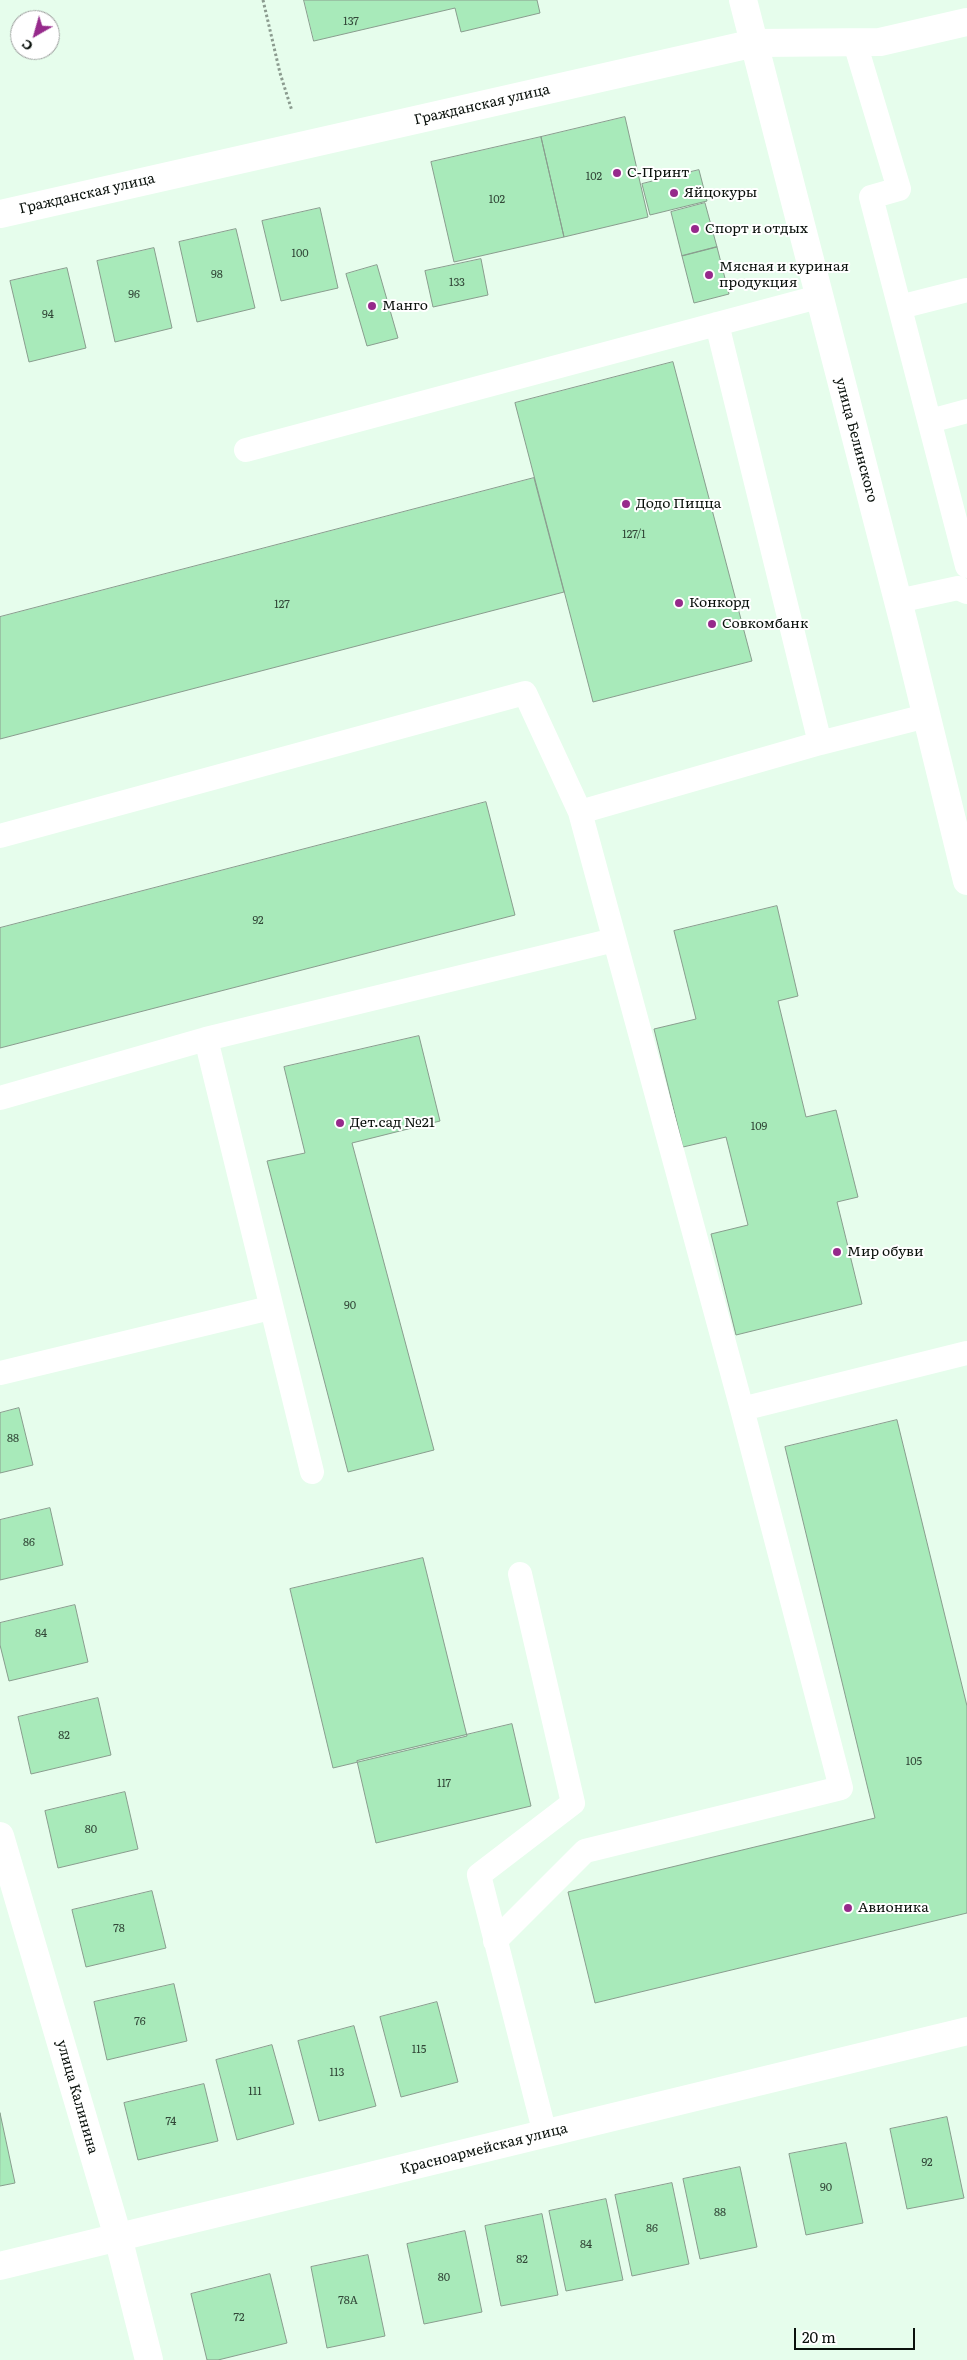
<!DOCTYPE html>
<meta charset="utf-8">
<style>
body{margin:0}
#map{position:relative;width:967px;height:2360px;overflow:hidden;background:#e6fdec;font-family:Literata,serif}
canvas{display:block}
.north{position:absolute;left:10px;top:10px;width:50px;height:50px;box-sizing:border-box;background:#fff;border:1px solid #9da09e;border-radius:50%;rotate:218deg;font-size:14px;font-weight:700;line-height:20px;text-align:center;color:#0a110c}
.north::after{content:'';display:block;margin:auto;width:18px;height:22px;background:#962a8b;clip-path:polygon(50% 0,100% 100%,50% 72%,0 100%)}
.scale{position:absolute;left:794px;top:2328px;width:121px;height:22px;box-sizing:border-box;border:2px solid #0a110c;border-top:0;padding-left:6px;font-size:15px;line-height:18px;white-space:nowrap;color:#0a110c;-webkit-text-stroke:4px #fff;paint-order:stroke}
</style>
<div id="map">
<canvas width="967" height="2360"></canvas>
<div class="north">С</div>
<div class="scale">20 m</div>
</div>
<script>
const ctx = document.querySelector('canvas').getContext('2d');
ctx.lineJoin = 'round';
function fillPath(path, color) {
  ctx.fillStyle = color;
  ctx.fill(path, 'evenodd');
}
function stroke(path, color, width, dash) {
  ctx.strokeStyle = color;
  ctx.lineWidth = width;
  ctx.lineCap = dash ? 'butt' : 'round';
  ctx.setLineDash(dash || []);
  ctx.stroke(path);
}
function write(font, color, halo, rows, align = 'center') {
  ctx.font = font + ' Literata,serif';
  ctx.lineWidth = 4;
  ctx.setLineDash([]);
  ctx.textBaseline = 'middle';
  ctx.strokeStyle = halo;
  ctx.fillStyle = color;
  for (const [text, x, y, turn = 0] of rows) {
    ctx.save();
    ctx.translate(x, y);
    ctx.rotate((+turn || 0) * Math.PI / 180);
    ctx.textAlign = isNaN(turn) ? turn : align;
    if (halo) ctx.strokeText(text, 0, 0);
    ctx.fillText(text, 0, 0);
    ctx.restore();
  }
}
const building = new Path2D(`
 M304,0h233l3,13 -79,19 -6,-24 -141,33z
 M625,117l23,100 -84,20 -23,-100z
 M541,137l23,100 -110,25 -23,-100z
 M699,170l8,31 -57,14 -8,-31z
 M705,203l12,44 -35,9 -11,-44z
 M320,208l18,80 -57,13 -19,-80z
 M236,229l19,79 -58,14 -18,-80z
 M717,247l12,47 -35,9 -12,-47z
 M154,248l18,80 -57,14 -18,-81z
 M481,259l7,36 -55,12 -8,-36z
 M377,265l21,73 -31,8 -21,-72z
 M67,268l19,80 -57,14 -19,-81z
 M673,362l79,299 -159,41 -78,-299z
 M534,478l30,114 -564,147v-122z
 M486,802l29,113 -515,133v-120z
 M777,906l21,90 -20,5 28,116 30,-7 22,87 -21,5 25,102 -126,31 -25,-101 37,-9 -22,-88 -43,10 -29,-118 42,-10 -22,-88z
 M419,1036l21,85 -88,22 82,307 -86,22 -81,-311 38,-8 -21,-86z
 M19,1408l14,57 -33,8v-60z
 M897,1420l70,286v207l-372,90 -27,-111 307,-74 -90,-371z
 M50,1508l13,57 -63,15v-60z
 M423,1558l44,178 -134,32 -43,-179z
 M75,1605l13,57 -79,19 -9,-36v-22z
 M98,1698l13,57 -80,19 -13,-57z
 M512,1724l19,82 -155,37 -19,-82z
 M125,1792l13,57 -80,19 -13,-57z
 M152,1891l14,57 -80,19 -14,-57z
 M174,1984l13,57 -80,19 -13,-58z
 M437,2002l21,80 -57,15 -21,-80z
 M354,2026l22,80 -57,15 -21,-80z
 M272,2045l22,79 -57,16 -21,-80z
 M204,2084l14,57 -80,19 -14,-57z
 M0,2113l15,70 -15,3z
 M947,2117l17,81 -57,11 -17,-80z
 M846,2143l17,80 -57,12 -17,-81z
 M740,2167l17,80 -57,12 -17,-80z
 M672,2183l17,81 -57,12 -17,-81z
 M606,2199l17,81 -57,11 -17,-80z
 M542,2214l16,81 -57,11 -16,-80z
 M465,2231l17,81 -58,12 -17,-80z
 M368,2255l17,81 -58,12 -16,-81z
 M270,2274l17,69 -69,17h-11l-16,-66z`);
fillPath(building, '#a8eaba');
stroke(building, '#899d8e', 1);
stroke(new Path2D(`
 M263,0l17,73 12,38`), '#8b9b8f', 3, [2.5, 2.5]);
stroke(new Path2D(`
 M855,43l44,146 -28,8 96,369
 M900,307l67,-17
 M717,324l103,419
 M930,421l37,-10
 M246,450l572,-153
 M898,601l60,-13 9,4
 M580,812l240,-69 106,-27
 M0,836l525,-143 55,119 162,597 99,379 -256,63 -90,90
 M0,1098l206,-59
 M0,1373l270,-65
 M742,1409l225,-56
 M312,1472l-106,-433 408,-99
 M520,1574l53,229 -94,72 66,259`), '#fff', 24);
stroke(new Path2D(`
 M0,214l755,-171 125,-1 87,-20
 M0,1836l118,401 31,123
 M0,2266l967,-235`), '#fff', 28);
stroke(new Path2D(`
 M743,0l162,628 62,253`), '#fff', 28);
for (const [x, y, r, color] of [
 [617,173,5,"#962a8b"],
 [674,193,5,"#962a8b"],
 [695,229,5,"#962a8b"],
 [709,275,5,"#962a8b"],
 [372,306,5,"#962a8b"],
 [626,504,5,"#962a8b"],
 [679,603,5,"#962a8b"],
 [712,624,5,"#962a8b"],
 [340,1123,5,"#962a8b"],
 [837,1252,5,"#962a8b"],
 [848,1908,5,"#962a8b"]
]) {
  const dot = new Path2D();
  dot.arc(x, y, r, 0, 2 * Math.PI);
  ctx.fillStyle = color;
  ctx.fill(dot);
  stroke(dot, '#fff', 2);
}
write('11px', '#324738', null, [
 ["137",351,22],
 ["102",594,177],
 ["102",497,200],
 ["100",300,254],
 ["98",217,275],
 ["133",457,283],
 ["96",134,295],
 ["94",48,315],
 ["127/1",634,535],
 ["127",282,605],
 ["92",258,921],
 ["109",759,1127],
 ["90",350,1306],
 ["88",13,1439],
 ["86",29,1543],
 ["84",41,1634],
 ["82",64,1736],
 ["105",914,1762],
 ["117",444,1784],
 ["80",91,1830],
 ["78",119,1929],
 ["76",140,2022],
 ["115",419,2050],
 ["113",337,2073],
 ["111",255,2092],
 ["74",171,2122],
 ["92",927,2163],
 ["90",826,2188],
 ["88",720,2213],
 ["86",652,2229],
 ["84",586,2245],
 ["82",522,2260],
 ["80",444,2278],
 ["78А",348,2301],
 ["72",239,2318]
]);
write('14px', '#0a110c', '#fff', [
 ["Гражданская улица",482,105,-13],
 ["Гражданская улица",87,194,-13],
 ["улица Белинского",856,440,75],
 ["улица Калинина",77,2097,74],
 ["Красноармейская улица",484,2149,-14]
]);
write('14px', '#0a110c', '#fff', [
 ["С-Принт",627,173],
 ["Яйцокуры",684,193],
 ["Спорт и отдых",705,229],
 ["Мясная и куриная",719,267],
 ["продукция",719,283],
 ["Манго",382,306],
 ["Додо Пицца",636,504],
 ["Конкорд",689,603],
 ["Совкомбанк",722,624],
 ["Дет.сад №21",350,1123],
 ["Мир обуви",847,1252],
 ["Авионика",858,1908]
], 'left');
</script>
